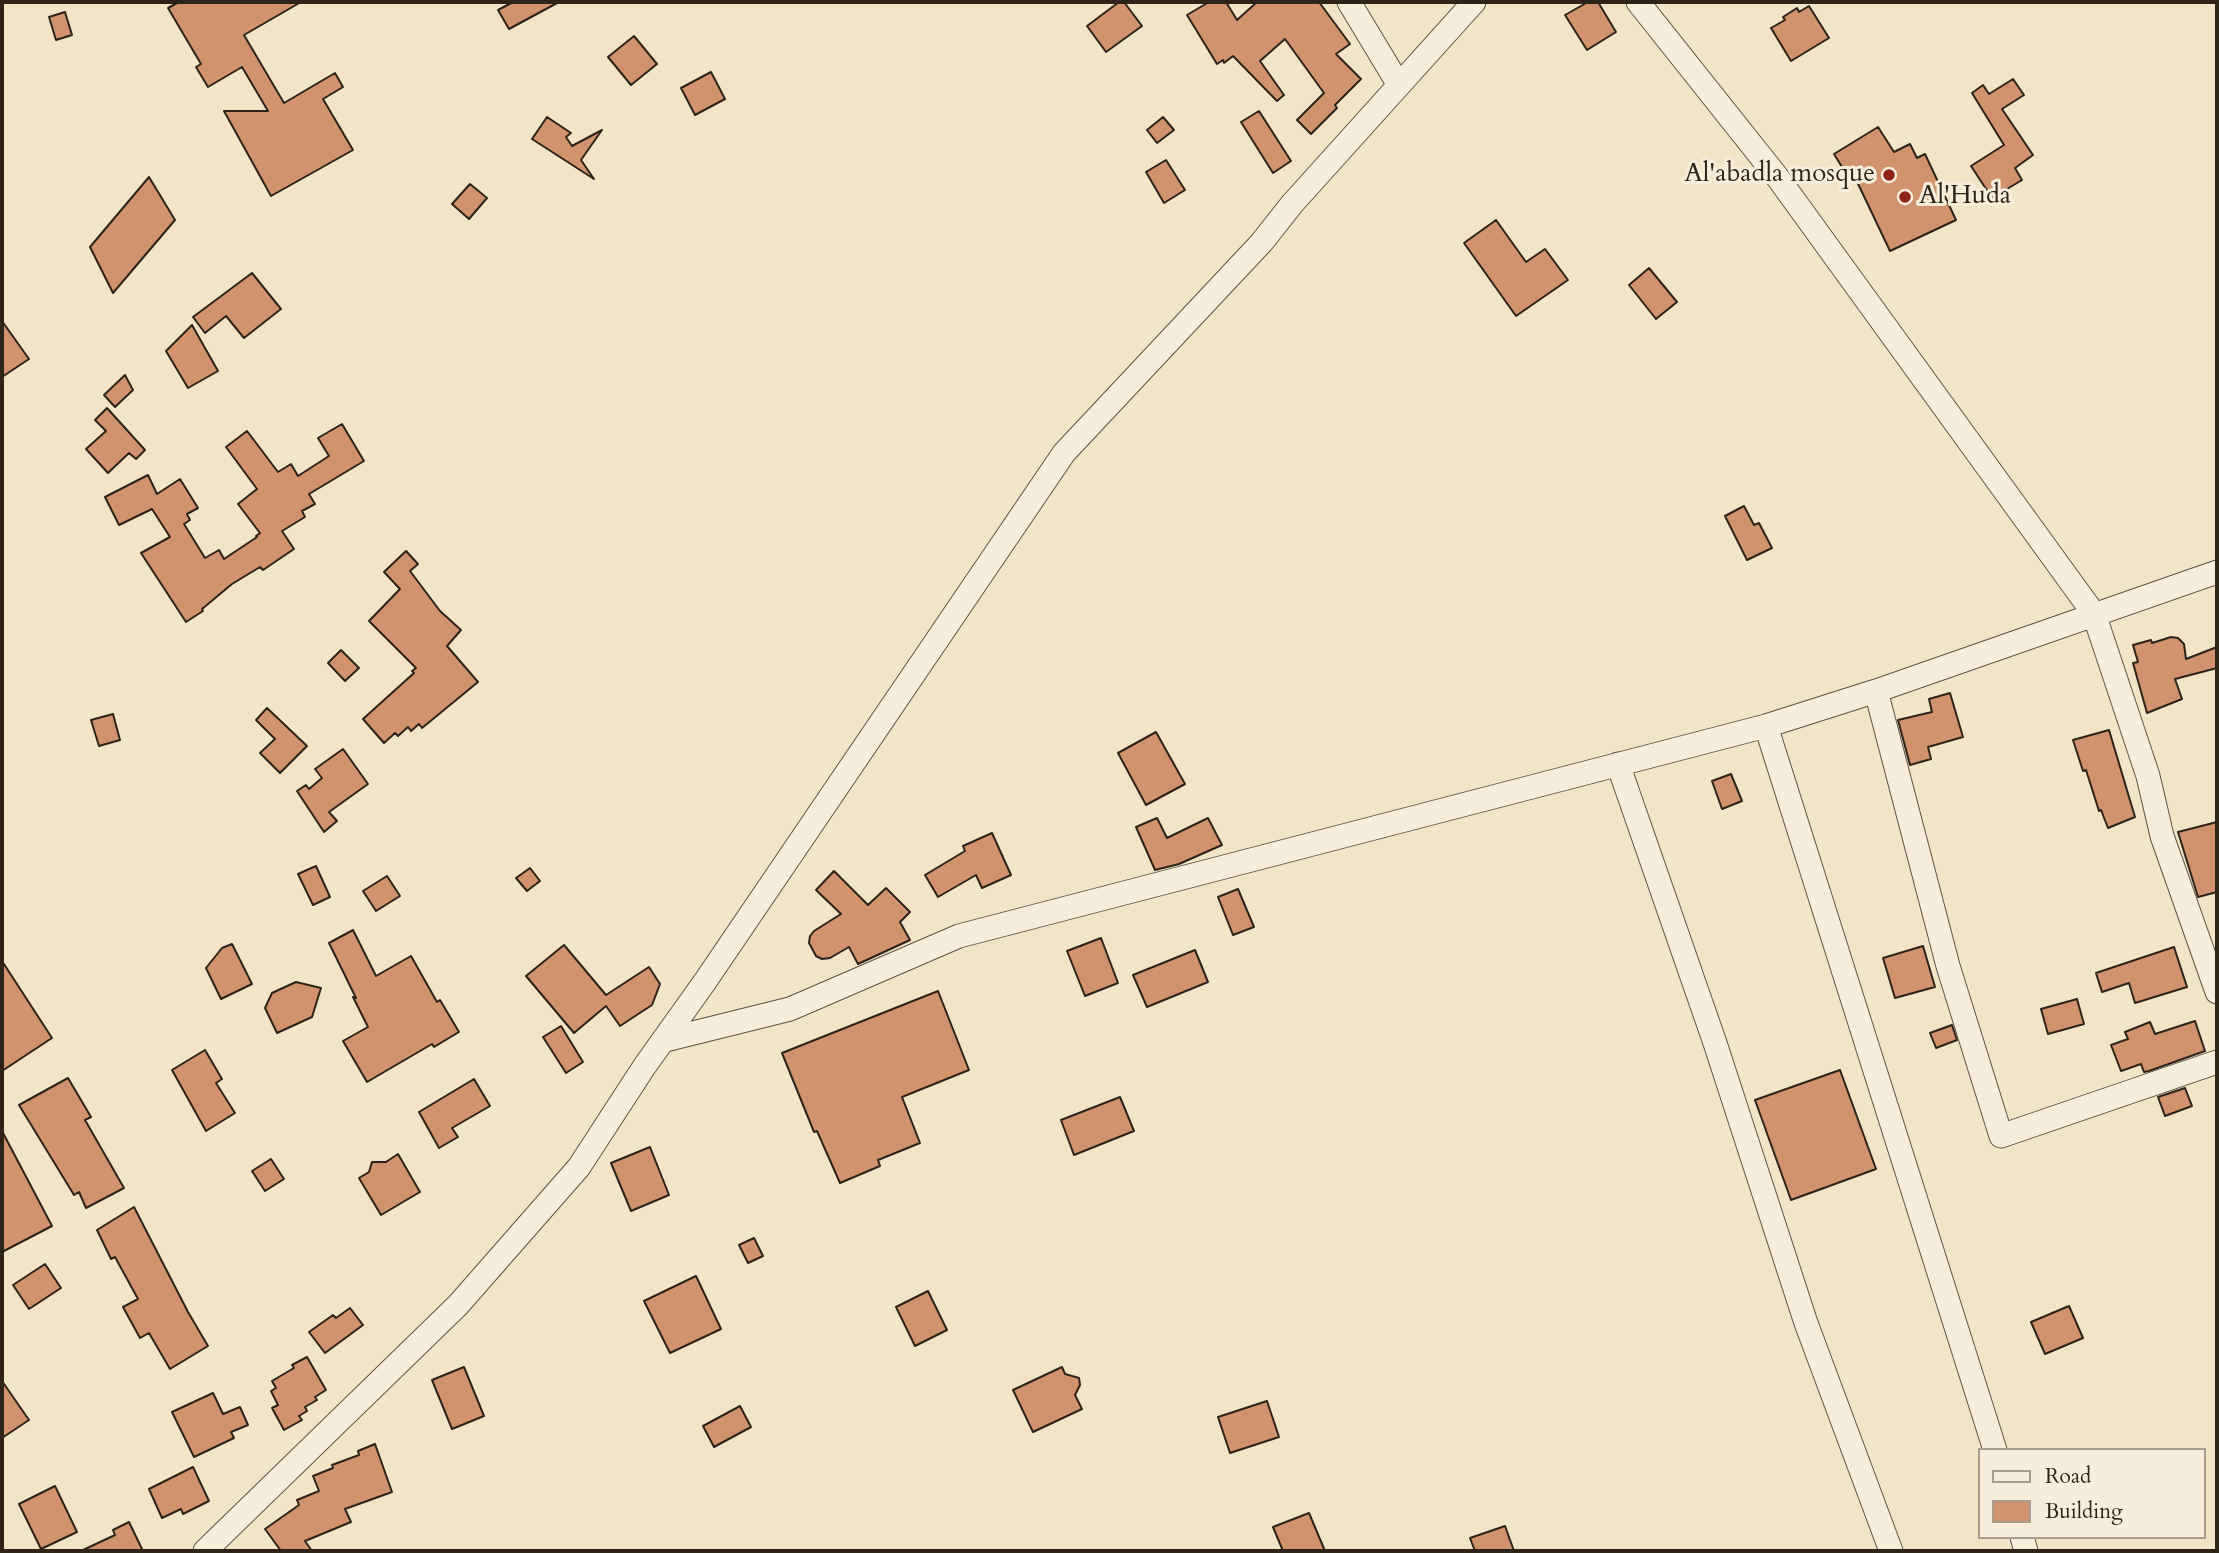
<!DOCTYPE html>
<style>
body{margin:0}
#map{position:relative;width:2219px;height:1553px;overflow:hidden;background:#f2e4c7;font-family:Cardo,serif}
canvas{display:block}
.frame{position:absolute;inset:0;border:4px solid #2e2318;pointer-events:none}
.legend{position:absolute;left:1978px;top:1448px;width:228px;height:91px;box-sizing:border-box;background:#f7eddb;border:2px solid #a79c8d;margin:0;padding:9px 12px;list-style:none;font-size:21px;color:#2e2318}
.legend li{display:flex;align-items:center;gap:14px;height:35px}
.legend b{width:35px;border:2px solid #a79c8d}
</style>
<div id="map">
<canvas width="2219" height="1553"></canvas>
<div class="frame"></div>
<ul class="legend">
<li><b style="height:9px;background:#f7eddb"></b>Road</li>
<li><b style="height:19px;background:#d0936d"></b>Building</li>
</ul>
</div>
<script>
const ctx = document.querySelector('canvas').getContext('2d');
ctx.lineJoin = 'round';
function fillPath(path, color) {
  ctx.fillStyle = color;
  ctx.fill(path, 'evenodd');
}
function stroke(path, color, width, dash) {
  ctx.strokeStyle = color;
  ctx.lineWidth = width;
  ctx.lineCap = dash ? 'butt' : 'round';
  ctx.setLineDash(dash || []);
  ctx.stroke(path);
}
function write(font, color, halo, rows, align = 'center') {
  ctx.font = font + ' Cardo,serif';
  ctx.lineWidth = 6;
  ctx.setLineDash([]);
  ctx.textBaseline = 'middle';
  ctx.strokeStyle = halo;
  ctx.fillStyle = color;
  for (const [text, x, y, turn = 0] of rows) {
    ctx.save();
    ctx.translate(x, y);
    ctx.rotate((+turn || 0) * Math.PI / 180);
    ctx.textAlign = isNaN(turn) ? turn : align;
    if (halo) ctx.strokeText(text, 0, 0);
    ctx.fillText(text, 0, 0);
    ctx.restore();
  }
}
const building = new Path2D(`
 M179,2h122l-57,33 40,68 51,-30 8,14 -20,12 30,51 -82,46 -47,-85h44l-26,-44 -34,20 -12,-20 5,-3 -33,-56z
 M513,2h46l-50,27 -11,-19z
 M1119,2h5l18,24 -36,26 -19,-26z
 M1209,2h17l11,18 20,-18h62l31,42 -14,10 25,25 -26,26 2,3 -26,26 -14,-14 27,-27 -39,-54 -25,22 24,34 -7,6 -44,-45 -9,7 -1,-3 -6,4 -30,-49z
 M1588,2h10l18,30 -29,18 -22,-35z
 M1809,6l20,32 -38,23 -20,-33 14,-8 -2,-3 14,-9 2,4z
 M65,12l7,23 -16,5 -7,-23z
 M634,36l23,28 -26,21 -23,-28z
 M711,72l14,27 -30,16 -14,-27z
 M2013,79l11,16 -22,14 31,46 -18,13 7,12 -30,18 -21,-32 33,-21 -32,-52 11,-8 6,9z
 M1259,111l32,50 -18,12 -32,-51z
 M547,117l24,16 -5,4 6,9 30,-16 -21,30 13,19 -62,-40z
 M1163,117l11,13 -17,13 -10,-13z
 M1878,127l16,25 16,-8 7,14 8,-4 31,66 -66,31 -39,-82 -6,3 -11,-18z
 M1166,160l19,30 -21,13 -18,-31z
 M149,177l26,43 -62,73 -23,-46z
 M470,184l17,14 -18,21 -17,-15z
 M1496,220l30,42 19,-13 23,31 -52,36 -52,-73z
 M1649,268l28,34 -21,17 -27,-34z
 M252,273l29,36 -37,29 -18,-22 -21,17 -12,-16z
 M2,321l27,38 -27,18z
 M192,325l26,46 -30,17 -22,-37z
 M125,375l8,15 -18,17 -11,-12z
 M107,408l38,42 -9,9 -7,-6 -21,20 -22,-24 20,-18 -11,-11z
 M342,424l22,37 -55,33 6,10 -13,7 3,6 -23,14 12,18 -31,21 -3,-3 -28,17 -30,25 1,2 -17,11 -45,-69 29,-16 -18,-28 -33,16 -14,-28 43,-22 9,19 23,-15 18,29 -11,6 3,6 -6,4 21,34 14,-8 5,9 33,-22 -1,-1 4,-3 -22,-29 19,-15 -31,-42 21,-16 31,41 13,-8 7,12 31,-20 -11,-18z
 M1744,506l10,19 5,-2 13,25 -25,12 -22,-44z
 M406,551l12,13 -8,7 30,40 21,19 -14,16 31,36 -56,46 -3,-4 -8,7 -3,-4 -10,9 -3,-3 -11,10 -21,-24 51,-46 -2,-2 4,-3 -47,-47 31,-32 -16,-17z
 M2171,637l7,1 6,6 2,15 31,-12v21l-42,11 7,20 -35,14 -14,-50 5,-1 -5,-17 18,-5 1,3z
 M341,650l18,18 -14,13 -17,-18z
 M1950,693l13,44 -35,10 3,12 -21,6 -12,-45 34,-8 -3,-13z
 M267,708l40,38 -27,27 -20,-20 15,-14 -19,-19z
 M113,714l7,26 -21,6 -8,-26z
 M2109,730l26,87 -27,11 -7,-18 -2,1 -13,-41 -3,1 -10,-31z
 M1156,732l29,52 -39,21 -28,-52z
 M343,749l25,35 -39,28 8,9 -13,11 -27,-41 9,-6 3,4 13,-11 -7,-9z
 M1731,774l11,27 -20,8 -10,-28z
 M1157,818l10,20 41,-20 14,27 -43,19 -24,6 -19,-43z
 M2217,822v70l-19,5 -20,-65z
 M992,833l19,42 -29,13 -6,-13 -38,22 -13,-22 40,-24 -2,-5z
 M316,866l14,31 -17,8 -15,-31z
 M530,868l10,13 -13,10 -11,-13z
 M834,871l34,34 18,-17 24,24 -10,10 10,18 -52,24 -9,-17 -19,11 -8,1 -6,-3 -7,-13 1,-7 4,-5 27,-17 -25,-24z
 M387,876l13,20 -24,15 -13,-20z
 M1238,889l16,38 -21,8 -15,-38z
 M353,930l23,46 35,-20 26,46 3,-2 19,32 -25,15 -2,-3 -65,38 -24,-41 25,-14 -15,-30 3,1 -27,-55z
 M1101,938l17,45 -33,13 -18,-45z
 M232,944l20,40 -31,15 -15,-31 16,-20z
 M564,945l42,50 43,-28 11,17 -8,21 -32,21 -14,-20 -32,27 -48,-57z
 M1923,946l12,41 -40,11 -12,-40z
 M2174,947l13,40 -52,16 -6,-20 -27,9 -6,-19z
 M1195,950l13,32 -61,25 -14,-32z
 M2,961l50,77 -50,33z
 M296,982l25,6 -9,29 -35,16 -12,-25 7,-15z
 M938,991l31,79 -67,27 18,46 -42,17 2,6 -40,17 -23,-52 -3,1 -32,-79z
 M2077,999l7,25 -36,10 -7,-25z
 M2195,1021l10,30 -56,20 -5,1 -3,-8 -20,7 -10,-26 17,-6 -3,-7 25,-10 5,12z
 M1952,1025l5,15 -21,8 -6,-15z
 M561,1026l22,36 -17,11 -23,-36z
 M205,1050l17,29 -6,4 19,30 -29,18 -34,-61z
 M1840,1070l36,99 -85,31 -36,-100z
 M68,1078l23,39 -6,3 39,68 -38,20 -7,-16 -5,3 -55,-90z
 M474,1079l16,27 -38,22 6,9 -19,11 -20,-36z
 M2185,1088l7,18 -27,10 -7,-19z
 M1120,1097l14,34 -60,24 -13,-35z
 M2,1131l50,95 -50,26z
 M650,1147l19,48 -38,16 -20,-48z
 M398,1154l22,38 -39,23 -22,-37 10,-6 3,-10h14z
 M271,1159l13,20 -19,12 -13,-20z
 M134,1207l54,105 20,34 -38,23 -21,-36 -9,5 -17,-31 15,-8 -23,-42 -4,2 -14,-29z
 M754,1238l9,18 -15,7 -9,-18z
 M45,1264l16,24 -32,21 -16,-24z
 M696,1276l25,53 -51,24 -26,-52z
 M928,1291l19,39 -32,16 -19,-39z
 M2069,1306l14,32 -38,16 -14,-32z
 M350,1308l13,17 -38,28 -16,-21 24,-17 3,3z
 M307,1357l19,33 -11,7 2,3 -12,7 2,4 -8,5 3,4 -18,10 -12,-22 6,-3 -7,-14 5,-3 -4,-7 22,-13 -2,-3z
 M464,1367l20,49 -32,13 -20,-49z
 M1062,1367l3,7 14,4 1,7 -5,10 7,14 -49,23 -20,-42z
 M2,1381l27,39 -27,18z
 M213,1393l10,21 17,-7 8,18 -17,7 3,6 -40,19 -22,-45z
 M1267,1401l12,36 -49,16 -12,-36z
 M740,1406l11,21 -37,20 -11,-21z
 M375,1444l17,48 -47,17 6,13 -46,19 7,10h-31l-16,-22 34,-24 -2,-5 22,-9 -6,-15 20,-8 -1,-3 27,-10 -1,-4z
 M193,1467l16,34 -26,13 -2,-5 -19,9 -13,-29z
 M55,1486l22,46 -36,17 -22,-45z
 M1309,1513l16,38h-42l-10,-24z
 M129,1522l14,29h-62l34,-16 -2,-5z
 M1505,1526l9,25h-39l-5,-13z`);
fillPath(building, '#d0936d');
stroke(building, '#2e2318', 2);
const street = new Path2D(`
 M1349,2l50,83
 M1638,2l140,176 316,436 54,162 14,60 55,156
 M1876,691l72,275 53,170 216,-74
 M1766,726l229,724
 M1618,764l97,279 91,280 85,228
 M665,1040l125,-31 169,-73 807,-210 110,-35 341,-119
 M2022,1537l4,14
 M205,1551l253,-246 121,-138 65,-100 60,-84 360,-530 198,-211 30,-38 182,-202`);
stroke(street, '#5f5344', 25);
stroke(street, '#f7eddb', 23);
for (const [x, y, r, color] of [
 [1889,175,7,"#8f2418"],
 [1905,197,7,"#8f2418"]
]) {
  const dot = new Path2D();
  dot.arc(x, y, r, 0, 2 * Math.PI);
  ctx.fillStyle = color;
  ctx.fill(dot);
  stroke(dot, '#f7eddb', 2.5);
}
write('26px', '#2e2318', '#f7eddb', [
 ["Al'abadla mosque",1875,175],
 ["Al'Huda",1919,197,"left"]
], 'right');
</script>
